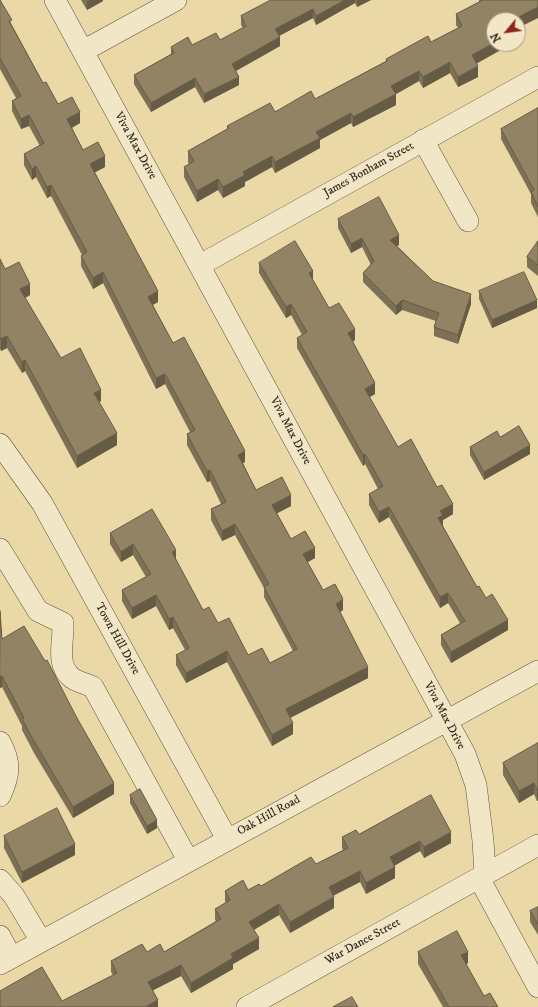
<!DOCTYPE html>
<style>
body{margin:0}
#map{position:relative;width:538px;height:1007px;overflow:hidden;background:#ead9a6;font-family:"IM FELL DW Pica",serif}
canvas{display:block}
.north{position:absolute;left:486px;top:12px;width:40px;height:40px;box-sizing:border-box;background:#f1e6c5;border:1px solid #a49981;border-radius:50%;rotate:241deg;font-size:11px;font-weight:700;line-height:16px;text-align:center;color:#31251b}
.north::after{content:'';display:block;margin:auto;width:14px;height:18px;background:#8f2418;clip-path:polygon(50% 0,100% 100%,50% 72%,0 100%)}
</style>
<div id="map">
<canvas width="538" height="1007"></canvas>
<div class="north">N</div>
</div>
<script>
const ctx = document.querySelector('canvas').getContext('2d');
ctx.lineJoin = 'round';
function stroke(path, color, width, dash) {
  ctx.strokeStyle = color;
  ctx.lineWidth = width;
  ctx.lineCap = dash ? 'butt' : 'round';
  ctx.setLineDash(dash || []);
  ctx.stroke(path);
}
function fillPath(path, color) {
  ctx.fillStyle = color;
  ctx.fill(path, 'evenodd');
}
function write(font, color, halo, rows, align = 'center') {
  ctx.font = font + ' "IM FELL DW Pica",serif';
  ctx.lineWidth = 3;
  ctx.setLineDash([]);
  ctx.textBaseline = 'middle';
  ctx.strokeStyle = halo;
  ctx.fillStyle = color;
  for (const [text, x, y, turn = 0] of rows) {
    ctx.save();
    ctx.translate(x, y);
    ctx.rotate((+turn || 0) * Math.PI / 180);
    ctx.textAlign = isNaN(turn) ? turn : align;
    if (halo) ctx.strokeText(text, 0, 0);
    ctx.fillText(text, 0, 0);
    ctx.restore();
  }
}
const street = new Path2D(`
 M55,0l410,754 11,31 7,56 2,33
 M83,51l93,-51
 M423,140l45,81
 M200,265l338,-188
 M0,444l42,59 185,336
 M0,549l38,62 25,12c1,19 -8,41 9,55 6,4 15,6 21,9l95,173
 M0,742c11,20 10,33 0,54
 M479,878l59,109
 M0,880l14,16 27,45
 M0,936l11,21
 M0,964l538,-293
 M247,1007l291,-162`);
stroke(street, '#5f523e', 22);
stroke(street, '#f1e6c5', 21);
fillPath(new Path2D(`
 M0,0l12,25 31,58 15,21 22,19 -8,5 11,22 22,17 -10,5 63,130 -5,3 20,38 72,119 -2,1 13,27 35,16 -14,7 14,26 24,19 -8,4 16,28 20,20 -3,2 28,66 -78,40 3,16 -21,12 -45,-84 -41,21 -10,-18v-10l9,-5 -12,-22 -4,2 -13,-24 -24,13 -10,-18v-11l24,-13 -13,-22 -12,7 -11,-18v-11l66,28 27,49 15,13 30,32 22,8 23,-12 -29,-54v-9l-29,-53 -13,6 -11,-21v-11l10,-5 -11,-23 -3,1 -20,-37v-11l3,-2 -25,-48 -9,5 -53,-106 -10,6 -12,-23v-10l1,-1 -31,-59 -4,2 -11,-21 -4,3 -8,-15v-11l16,-8 -11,-20 -8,3 -9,-18v-10l4,-3 -16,-29z
 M81,0h22v1l-16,9z
 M271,0h100l-14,7 -2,-4 -39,22 -3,-7 -34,18 1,10 -44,25 3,14 -35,18 -9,-16 -44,25 -17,-28v-9l37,-21v-7l21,-2 28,-5 23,-12 -2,-3v-9z
 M479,0h59l-18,27v12l-44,25 2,13 -20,10 -8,-14 -27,15 -4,-7 -23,13v11l-43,22 -2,-4 -31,17v8l-45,25 -3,-6 -27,15v4l-22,12 -5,-8 -21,12 -13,-25v-10l5,-3 -1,-2v-11l39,-22v-3l88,-27 71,-38v-2l45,-17 27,-14 -2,-3v-11l23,-12z
 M538,108v109l-7,-14v-9l-30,-55v-10z
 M338,219l61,26 -2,1 36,35 38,23 -13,40 -24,-8v-9l2,-6 -34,-11 -6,5 -33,-33v-9l8,-8 -9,-18 -11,6 -13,-25z
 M538,241v35l-11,-9v-10z
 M0,259l5,10 25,26 -5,3 36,60 40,43 -2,1 18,43 -40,23 -52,-97 -3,2 -15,-25 -6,3 -1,-2z
 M259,263l54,18 16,27 26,32 -2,1 22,53 -6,3 29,50 39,40 16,27 -10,6v6l34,61 9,11 22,32 -57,33 -10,-18v-10l19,-12 -12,-20 -8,5 -51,-91 -10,6 -10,-18v-11l9,-5 -13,-25 -2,2 -66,-118v-10l5,-3 -11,-20 -5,3 -27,-45z
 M479,291l58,17 -45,20 -13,-29z
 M500,437l30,17 -46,26 -14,-25v-8z
 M0,611l2,28 112,155 -41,24 -39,-65 -12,-23v-4l-20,-39 -2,1z
 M538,743v58h-1l-3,-7 -15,9 -16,-28v-12z
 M130,795l27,33 -10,6 -17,-31z
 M359,834l92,9 -27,15 -4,-7 -26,15 1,12 -29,16 -6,-12 -27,13 1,13 -44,25 -11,-18 -25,15 5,19 -26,15v5l-42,24 -10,-17 -28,14 5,17 -45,-32 -2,-3v-11l36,-9h17l52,-31 -1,-1v-11l11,-6 -1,-2v-10l23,-1 13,-4 55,-22 27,-14 -1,-2v-11z
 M4,836l71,19 -53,28 -18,-35z
 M538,907v28l-8,-13v-11z
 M418,952l50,11 -2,1 18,32 14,11h-55l-25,-43z`), '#7d7155');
fillPath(new Path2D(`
 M89,0h14v1l-16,9v-8z
 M345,0h10v3l-39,22v-9z
 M357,0h14l-14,7z
 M538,7v11l-20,10v-8h-3v-1z
 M313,9v9l-38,20v-9z
 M520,28v11l-2,1v-10z
 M280,37v9l-48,27v-9z
 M494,43v1h17l-39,22v-11z
 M450,62v11l-27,15v-11z
 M478,66v11l-20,10v-10z
 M419,71v10l-23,13v11l-43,22v-10l38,-31z
 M239,77v8l-35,18v-9z
 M195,78v9l-44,25v-9z
 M80,112v11l-13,7v-11z
 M351,113v10l-31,17v8l-45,25v-11l41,-30z
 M29,115v11l-8,3v-10z
 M105,156v11l-15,8v-11z
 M272,156v11l-27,15v4l-22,12v-11l20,-15z
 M36,166v11l-4,3v-11z
 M218,179v11l-21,12v-11z
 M51,185v11l-4,2v-11z
 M399,235v10l-9,4v-9z
 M362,238v9l-11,6v-9z
 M313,271v10l-4,-8z
 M103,272v11l-10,6v-11z
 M30,284v11l-10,6v-12z
 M158,291v11l-10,5v-10z
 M471,294v10l-13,40v-9z
 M402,300v10l-6,5v-9z
 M537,300v8l-45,20v-8z
 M291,304v11l-5,3v-11z
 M355,329v11l-7,4v-11z
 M7,336v12l-6,3v-12z
 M25,360v11l-3,2v-11z
 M165,374v10l-9,5v-11z
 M375,383v11l-10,6v-11z
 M101,390v11l-7,4v-12z
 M117,433v12l-40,23v-12z
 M530,445v9l-46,26v-8z
 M245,451v11l-7,4v-11z
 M365,454v10l-2,2v-11z
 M210,470v11l-3,1v-11z
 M291,495v11l-19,10v-11z
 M453,504v10l-10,6v6l-5,3v-11l2,-7z
 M389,507v10l-10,6v-11z
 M235,524v11l-13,6v-10z
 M133,544v11l-12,7v-10z
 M315,548v10l-12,7v-11z
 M176,550v11l-4,-9z
 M448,593v10l-8,5v-11z
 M156,595v11l-24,13v-11z
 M343,599v11l-7,4v-10z
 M173,617v11l-4,2v-11z
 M508,620v10l-57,33v-11z
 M227,651v11l-41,21v-10z
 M368,667v11l-82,42v-11z
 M2,676v11l-2,1v-11z
 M293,723v11l-21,12v-11z
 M114,783v11l-41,24v-11z
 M534,783v11l-15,9v-12z
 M538,789v12h-1v-11z
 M157,820v8l-10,6v-8z
 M451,832v11l-27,15v-11z
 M420,841v10l-30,17v-11z
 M75,844v11l-53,28v-11z
 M395,867v11l-29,16v-11z
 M360,871v11l-31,16v-11z
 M334,897v11l-44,25v-11z
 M279,904v11l-30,17v-10z
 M259,938v11l-26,15v5l-42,24v-10l40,-29z
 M468,952v11l-7,4v-12z
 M181,965v11l-33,17v-11z
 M158,1000v7h-13z`), '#665c45');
const building = new Path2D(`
 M0,0l12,20 -3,1 34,62 3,-1 12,22 14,-7 8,15 -13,7 16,31 15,-8 7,14 -15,8 68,127 -10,6 25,46 11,-6 15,28 46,86 -7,4 18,35 26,-13 9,18 -19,10 19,34 14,-8 10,17 -12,6 20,36 12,-6 8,15 -7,5 32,63 -82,42 7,14 -21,12 -45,-84 -41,22 -10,-18 13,-7 -16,-31 -4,2 -13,-24 -24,13 -10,-18 29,-16 -18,-30 -12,8 -11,-19 42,-24 24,41 -4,2 31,58 6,-3 9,16 11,-5 19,37 14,-7 8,15 27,-14 -33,-62 5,-3 -34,-60 -13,7 -11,-22 15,-7 -16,-32 -3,1 -20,-37 8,-4 -30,-56 -9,4 -53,-106 -10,6 -12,-22 6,-4 -36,-67 -4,2 -11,-21 -4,3 -8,-15 20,-11 -15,-28 -8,4 -9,-18 9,-5 -21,-38z
 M271,0h74l-29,16 -3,-7 -38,20 5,8 -48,27 7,13 -35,17 -9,-16 -44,25 -17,-28 40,-22 -3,-6 17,-10 4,8 24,-12 4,7 26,-14 -5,-10z
 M481,0h57v7l-23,12 1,1h-22v23l-22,12 6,11 -20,11 -8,-15 -27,15 -4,-6 -28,15 5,8 -43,23 -2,-4 -35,19 4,6 -45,24 -3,-6 -29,16 2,3 -22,12 -5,-8 -21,12 -13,-24 10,-6 -6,-10 41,-23 -2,-2 43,-23 5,9 36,-21 4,8 72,-38 -1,-2 42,-23 3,6 31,-16 -6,-12 25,-13z
 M518,24l2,4 -2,2z
 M538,108v99l-7,-15 3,-2 -33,-61z
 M379,197l20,38 -9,5 43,41 38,13 -13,41 -24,-8 5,-14 -37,-13 -6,6 -33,-33 11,-12 -12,-23 -11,6 -13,-25z
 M295,241l18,30 -4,2 20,35 10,-5 16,26 -7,4 27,50 -10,6 33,58 13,-8 26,48 5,-2 11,19 -13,7 3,4 -5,3 39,69 2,-1 7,12 6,-4 16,26 -57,32 -10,-17 24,-14 -17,-28 -8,4 -51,-90 -10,5 -10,-18 14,-8 -18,-32 -2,1 -66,-117 10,-6 -16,-28 -5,3 -27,-44z
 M538,241v24l-11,-8z
 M0,259l5,10 14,-7 11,22 -10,5 41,69 19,-10 21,42 -7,3 23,40 -40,23 -52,-96 -3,2 -15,-26 -6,3 -1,-2z
 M524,272l13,28 -45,20 -13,-29z
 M519,426l11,19 -46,27 -14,-25 27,-16 3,6z
 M0,611l2,28 22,-13 21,35 2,-1 30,58 37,65 -41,24 -39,-66 -12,-22 2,-1 -22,-42 -2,1z
 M538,743v46l-1,1 -3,-7 -15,8 -16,-28z
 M140,789l17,31 -10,6 -17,-31z
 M431,795l20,37 -27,15 -4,-6 -30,16 5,10 -29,16 -6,-12 -31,16 5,10 -44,25 -11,-18 -30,18 10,16 -28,16 2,4 -42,25 -10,-18 -33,17 10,18 -13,7h-145v-16l42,-24 20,34 55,-28 -6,-12 31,-17 5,8 13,-8 4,8 57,-33 -6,-10 15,-9 -5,-9 18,-11 5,10 11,-6 2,2 50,-29 5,7 32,-16 -6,-11 14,-7 3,4z
 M57,808l18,36 -53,28 -18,-36z
 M538,907v17l-8,-13z
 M457,931l11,21 -7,3 23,41 6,-3 8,14h-49l-31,-55z
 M352,997l6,10h-25z`);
fillPath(building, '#918363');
stroke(building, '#665c45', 1);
write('12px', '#31251b', '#f1e6c5', [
 ["Viva Max Drive",135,146,61],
 ["James Bonham Street",369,170,-29],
 ["Viva Max Drive",290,431,62],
 ["Town Hill Drive",117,639,61],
 ["Viva Max Drive",444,716,62],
 ["Oak Hill Road",269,816,-29],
 ["War Dance Street",363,942,-29]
]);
</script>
